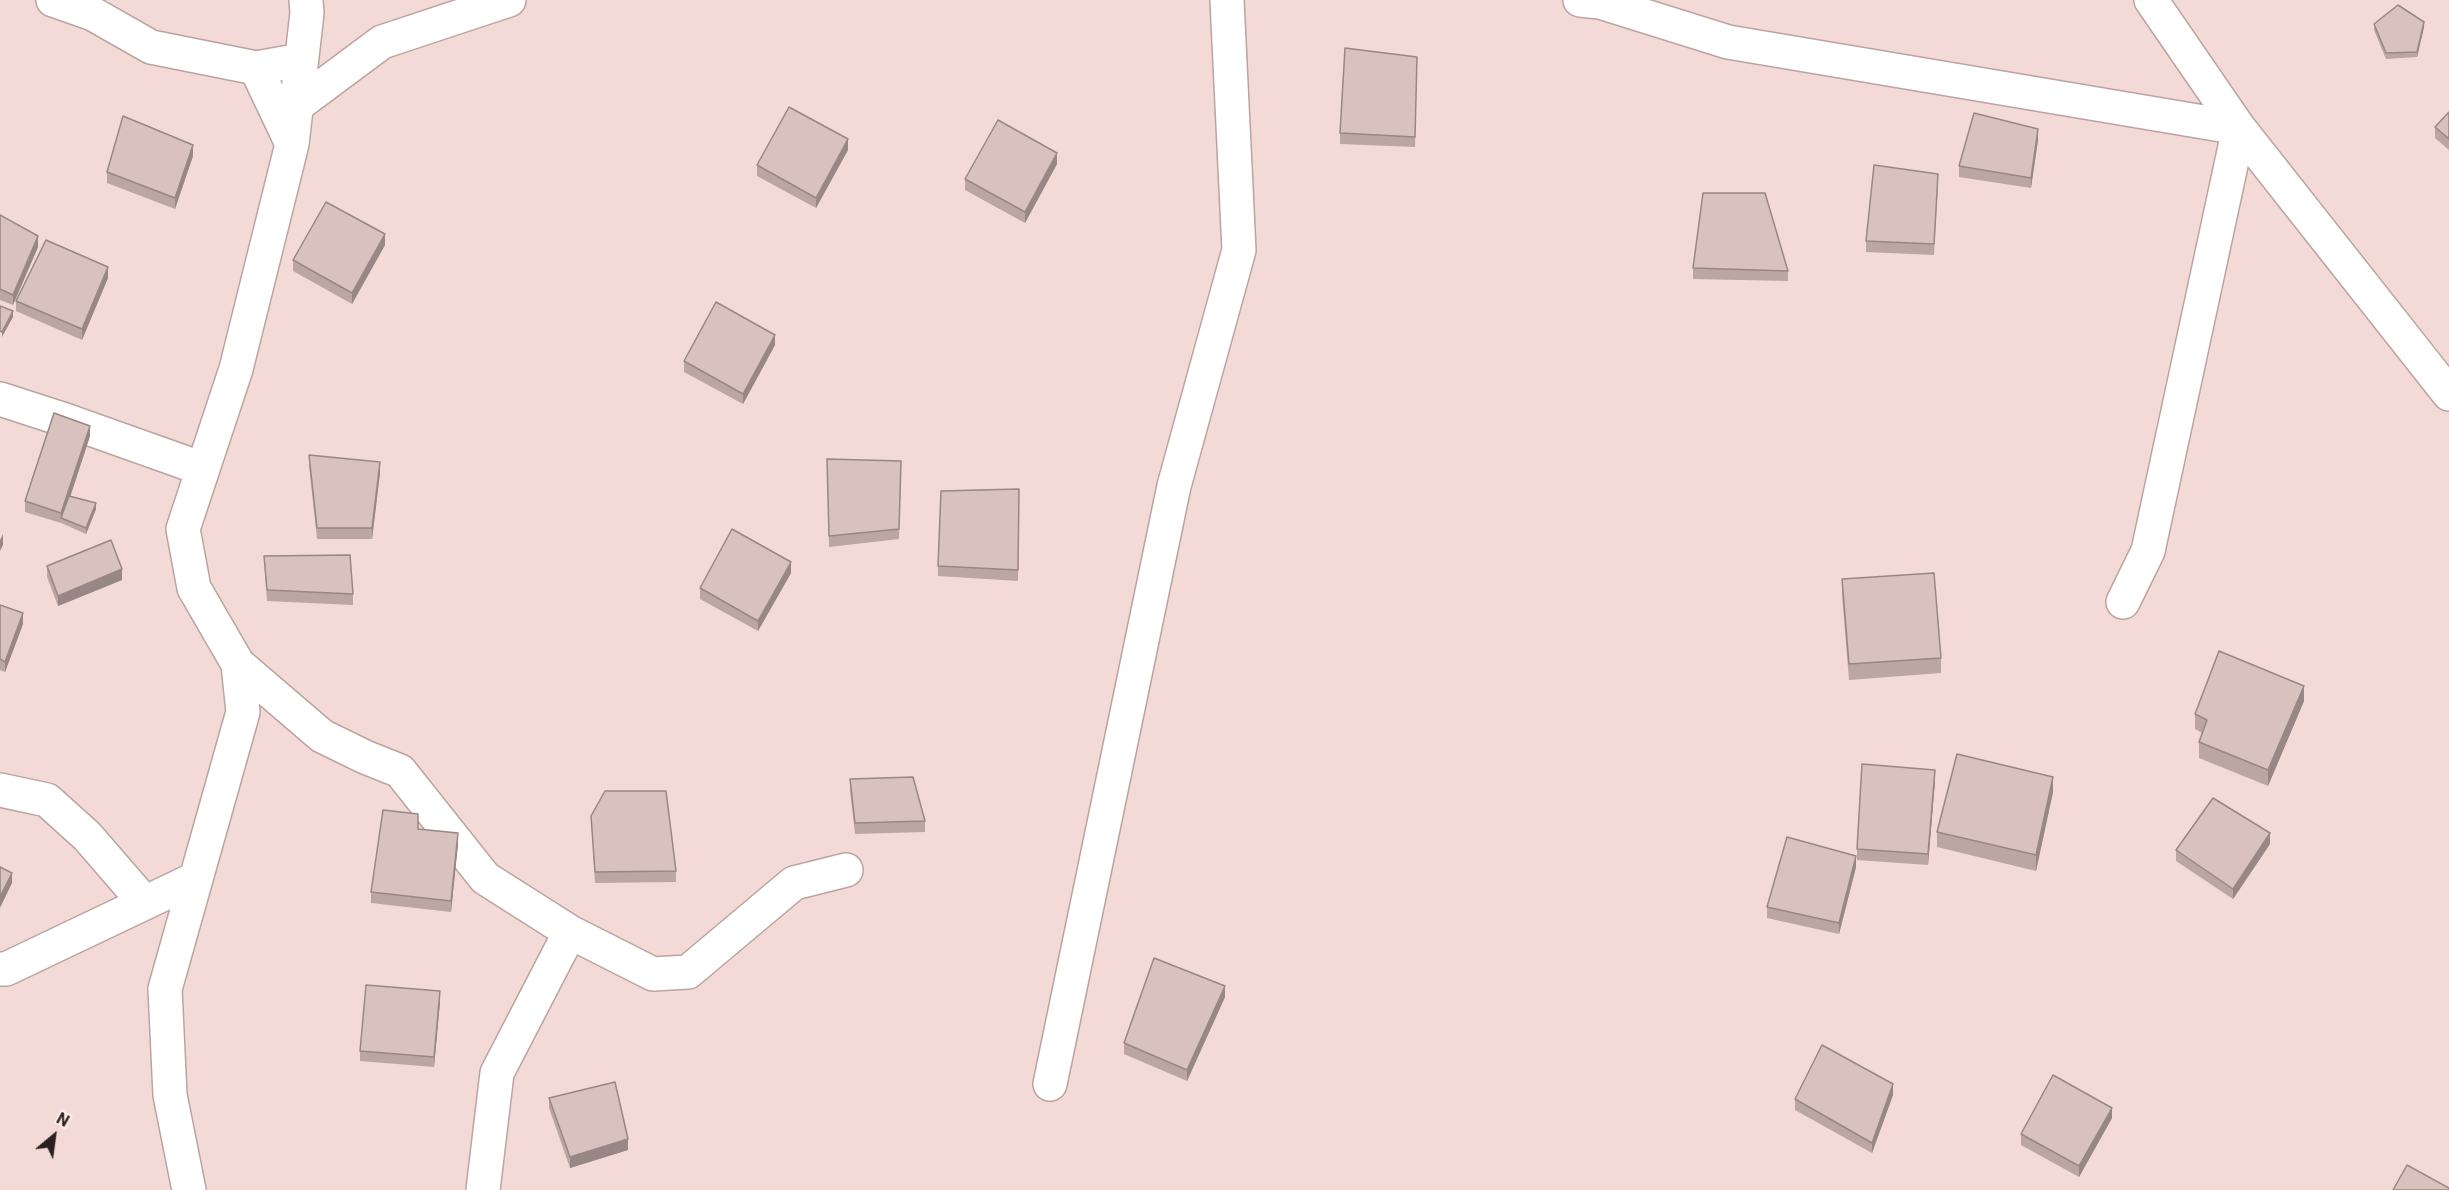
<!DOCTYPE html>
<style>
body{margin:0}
#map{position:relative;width:2449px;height:1190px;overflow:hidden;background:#f3dad6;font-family:Roboto,sans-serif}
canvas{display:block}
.north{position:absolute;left:24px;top:1106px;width:60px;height:60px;-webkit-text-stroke:4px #fde9e5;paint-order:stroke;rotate:29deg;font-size:16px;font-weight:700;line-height:24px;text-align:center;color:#281f1e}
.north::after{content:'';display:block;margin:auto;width:21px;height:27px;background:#281f1e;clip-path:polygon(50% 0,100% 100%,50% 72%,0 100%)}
</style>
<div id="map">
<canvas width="2449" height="1190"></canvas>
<div class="north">N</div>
</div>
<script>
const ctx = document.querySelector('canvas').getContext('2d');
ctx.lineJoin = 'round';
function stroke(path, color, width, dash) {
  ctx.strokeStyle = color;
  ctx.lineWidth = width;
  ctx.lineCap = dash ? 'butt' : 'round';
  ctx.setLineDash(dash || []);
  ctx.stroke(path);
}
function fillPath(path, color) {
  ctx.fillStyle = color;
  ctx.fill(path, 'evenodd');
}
const street = new Path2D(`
 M53,0l40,14 58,33 105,21 45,-8
 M1580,0l20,2 128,40 511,86 -91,423 -25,51
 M2151,0l88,128 210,266
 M256,68l36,76
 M296,106l86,-64 127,-42
 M0,399l68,22 135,48
 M238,664l84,72 43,21 35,14 85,107 85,54 83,42 35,-2 106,-89 52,-13
 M0,790l47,10 40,36 58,67
 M0,969h6l189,-90
 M1050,1084l124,-598 65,-236 -12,-250
 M189,1190l-19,-95 -5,-106 78,-277 -5,-48 -44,-76 -11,-59 53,-160 56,-225 15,-131 -1,-13
 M483,1190l14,-117 73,-141`);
stroke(street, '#bba49f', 36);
stroke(street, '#fff', 33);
fillPath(new Path2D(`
 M2374,24l50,3 -7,30 -31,2 -12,-29z
 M1417,57l-2,90 -75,-3v-11z
 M2449,112v38l-14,-12v-11z
 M2038,140l-7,48 -72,-11v-11z
 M848,150l-32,58 -59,-32v-11z
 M193,156l-18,53 -68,-26v-11z
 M1057,164l-32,59 -60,-33v-11z
 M1938,185l-4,70 -68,-3v-11z
 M0,215l38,32 -25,58 -13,-5z
 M385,245l-33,59 -59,-33v-11z
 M1693,268l95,3v10l-95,-2z
 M108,278l-26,62 -66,-29v-10z
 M775,345l-32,59 -59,-32v-11z
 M90,436l-20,60 26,13 -10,25 -25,-11 -36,-11v-11z
 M309,455l71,18 -8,66h-55l-8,-73z
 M827,459l74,13 -2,67 -70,8z
 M1019,489l-1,92 -80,-5v-10z
 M264,556l89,38v11l-86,-4z
 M47,566l75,14 -64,26 -11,-29z
 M791,573l-33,58 -58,-32v-11z
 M1842,579l99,79v15l-92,7 -7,-85z
 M0,605l23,19 -18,48 -5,-2z
 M2304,701l-36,85 -69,-28v-16l3,-9 -7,-4v-15z
 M850,779l75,42v11l-70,2 -5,-44z
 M1935,781l-7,84 -71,-5v-11z
 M2053,792l-17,79 -99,-24v-15z
 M591,816l85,55v11l-81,1z
 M418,829l40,15 -7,68 -80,-9v-11z
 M2270,844l-37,55 -57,-38v-11z
 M1856,867l-17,67 -72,-16v-11z
 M1225,997l-38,84 -63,-27v-11z
 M440,1002l-6,65 -74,-6v-10z
 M1893,1095l-21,58 -77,-43v-11z
 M549,1098l79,52 -58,18 -21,-60z
 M2112,1118l-33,59 -58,-32v-11z`), '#bba6a3');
fillPath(new Path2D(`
 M2424,22v5l-7,30v-5z
 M2038,129v11l-7,48v-10z
 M848,139v11l-32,58v-10z
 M193,145v11l-18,53v-11z
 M1057,153v11l-32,59v-11z
 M385,234v11l-33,59v-11z
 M38,236v11l-25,58v-10z
 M108,267v11l-26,62v-11z
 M13,311v6l-11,20v-5z
 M775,335v10l-32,59v-10z
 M90,426v10l-27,83 -2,-1v-5z
 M380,462v11l-8,66v-11z
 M96,503v6l-10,25v-6z
 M3,534v11l-3,6v-11z
 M791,562v11l-33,58v-10z
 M122,569v11l-64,26v-10z
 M23,613v11l-18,48v-10z
 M2304,686v15l-36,85v-16z
 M1935,770v11l-7,84v-11z
 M2053,777v15l-17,79v-16z
 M458,833v11l-7,68v-11z
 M2270,833v11l-37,55v-10z
 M1856,856v11l-17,67v-11z
 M12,873v10l-12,25v-11z
 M1225,986v11l-38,84v-11z
 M440,991v11l-6,65v-10z
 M1893,1084v11l-21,58v-10z
 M2112,1108v10l-33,59v-11z
 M628,1139v11l-58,18v-11z`), '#988784');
const building = new Path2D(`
 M2398,5l26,17 -7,30 -31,1 -12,-29z
 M1345,48l72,9 -2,80 -75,-4z
 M789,107l59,32 -32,59 -59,-33z
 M2449,112v27l-14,-12z
 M1974,113l64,16 -7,49 -72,-12z
 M123,116l70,29 -18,53 -68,-26z
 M998,120l59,33 -32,59 -60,-33z
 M1874,165l64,9 -4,70 -68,-3z
 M1703,193h62l23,78 -95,-3z
 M326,202l59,32 -33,59 -59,-33z
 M0,215l38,21 -25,59 -13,-6z
 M46,240l62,27 -26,62 -66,-28z
 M716,302l59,33 -32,59 -59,-33z
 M0,306l13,5 -11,21 -2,-1z
 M54,413l36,13 -29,87 -36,-12z
 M309,455l71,7 -8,66h-55z
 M827,459l74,2 -2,68 -70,7z
 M1019,489l-1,81 -80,-4 3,-75z
 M69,496l27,7 -10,25 -25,-10z
 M732,529l59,33 -33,59 -58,-33z
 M111,540l11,29 -64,27 -11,-30z
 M350,555l3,39 -86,-4 -3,-34z
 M1934,573l7,85 -92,6 -7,-85z
 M0,605l23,8 -18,49 -5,-3z
 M2219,651l85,35 -36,84 -69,-28 8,-22 -12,-6z
 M1957,754l96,23 -17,78 -99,-23z
 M1862,764l73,6 -7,84 -71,-5z
 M913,777l12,44 -70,2 -5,-44z
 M605,791h61l10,80 -81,1 -4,-56z
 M2213,798l57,35 -37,56 -57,-39z
 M383,810l35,4v15l40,4 -7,68 -80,-9z
 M1787,837l69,19 -17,67 -72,-16z
 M0,867l12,6 -12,24z
 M1154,958l71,28 -38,84 -63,-27z
 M366,985l74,6 -6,66 -74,-6z
 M1822,1045l71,39 -21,59 -77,-44z
 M2053,1075l59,33 -33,58 -58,-32z
 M615,1082l13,57 -58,18 -21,-59z
 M2407,1165l42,23v2h-56z`);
fillPath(building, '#d9c1bd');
stroke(building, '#988784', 1.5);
</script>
